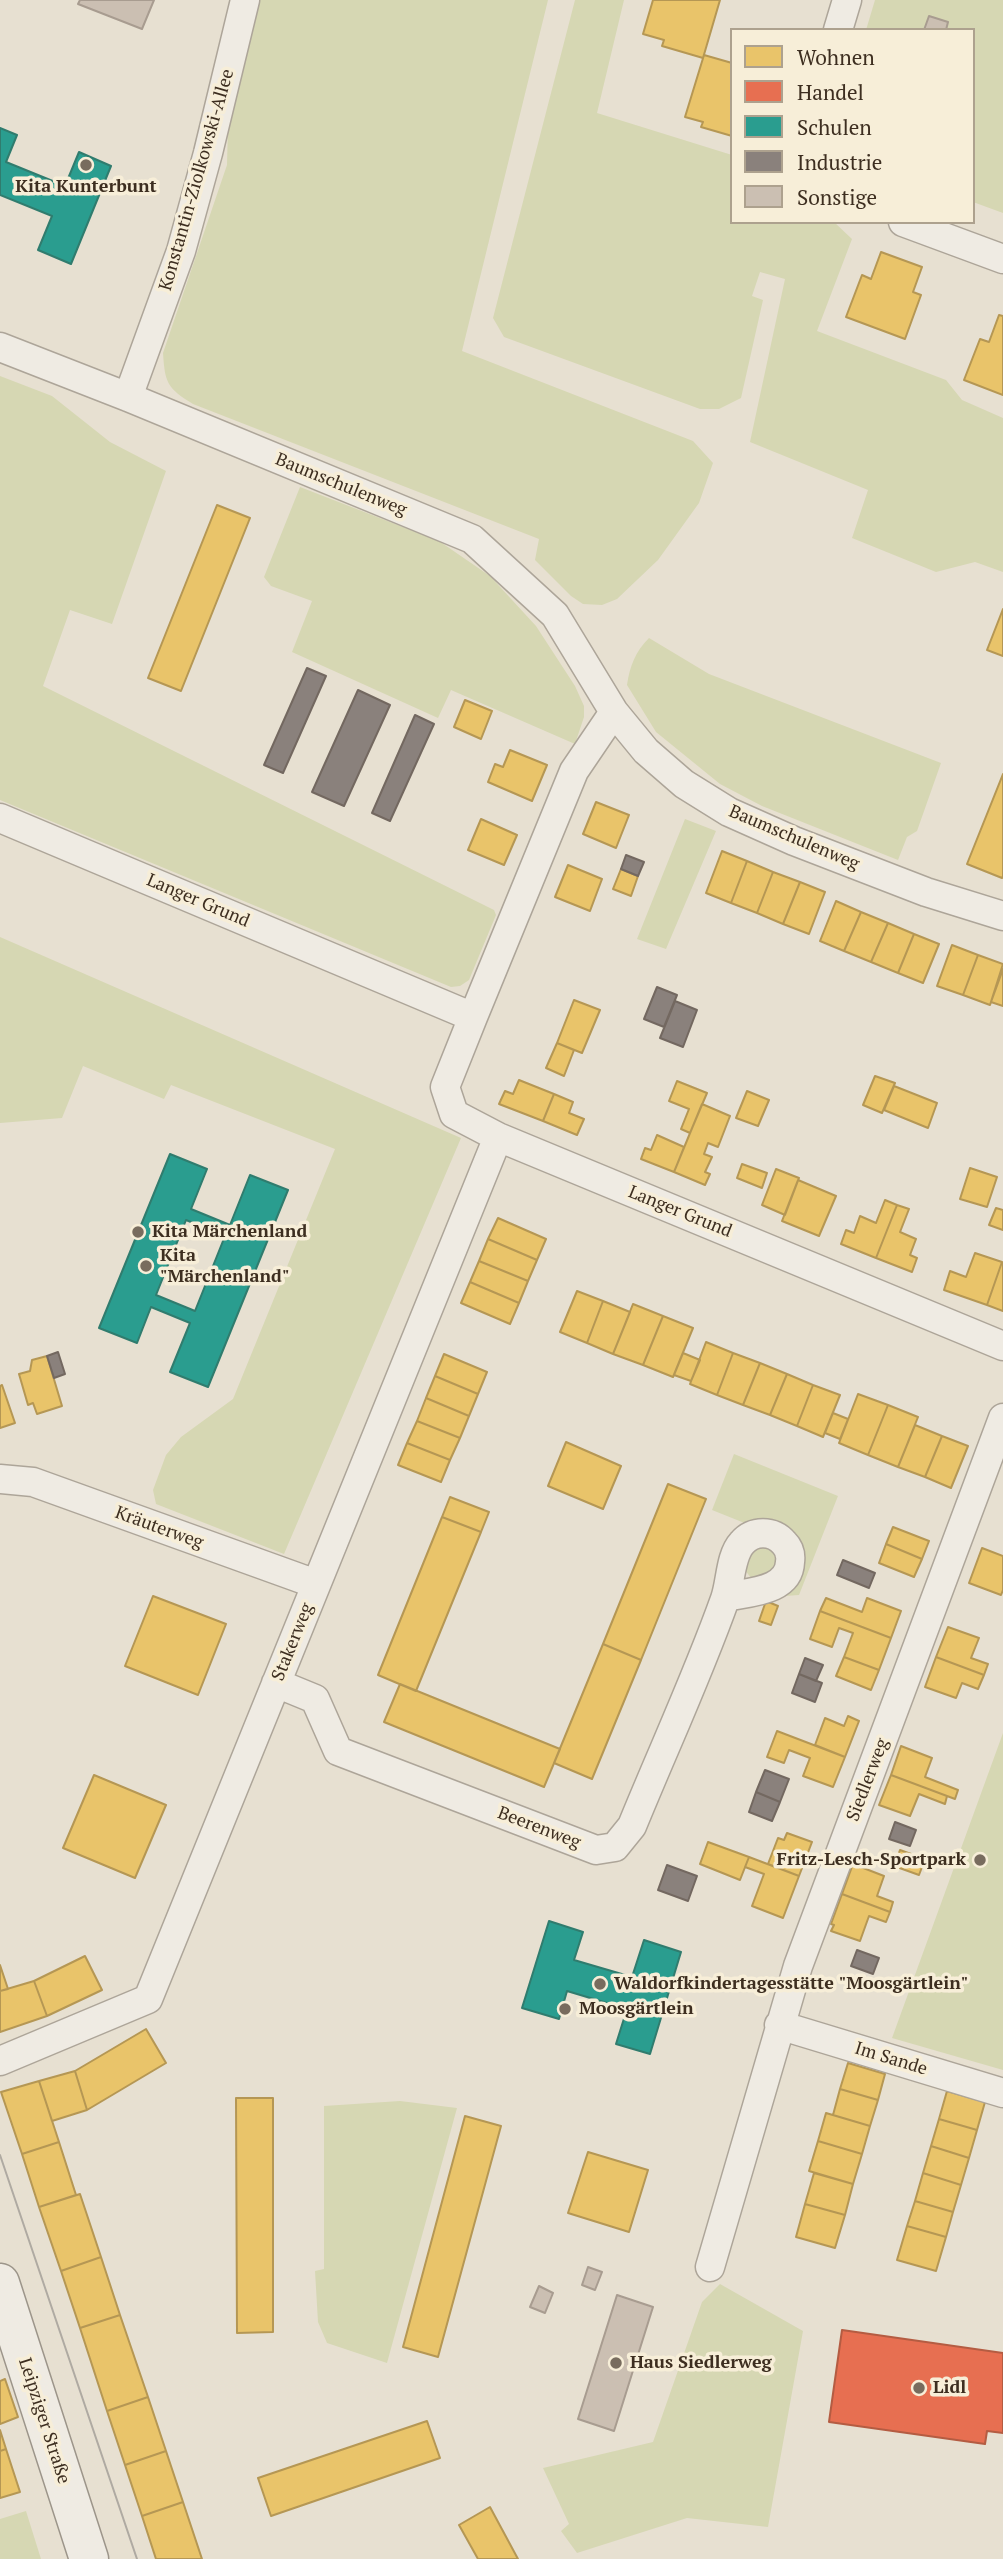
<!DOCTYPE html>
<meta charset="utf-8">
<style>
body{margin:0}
#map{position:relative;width:1003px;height:2559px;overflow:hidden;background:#e7e0d1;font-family:"PT Serif",serif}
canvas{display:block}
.legend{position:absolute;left:730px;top:28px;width:245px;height:196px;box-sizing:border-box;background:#f7eed8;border:2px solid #ada18e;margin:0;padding:9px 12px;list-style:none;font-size:21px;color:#3d2e20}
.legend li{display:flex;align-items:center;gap:14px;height:35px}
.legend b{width:35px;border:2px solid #ada18e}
</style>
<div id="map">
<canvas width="1003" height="2559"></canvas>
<ul class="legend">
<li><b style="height:19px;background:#e9c46a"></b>Wohnen</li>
<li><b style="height:19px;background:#e76f51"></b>Handel</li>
<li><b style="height:19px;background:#2a9d8f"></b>Schulen</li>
<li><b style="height:19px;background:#8a817c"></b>Industrie</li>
<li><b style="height:19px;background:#cbbfb2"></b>Sonstige</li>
</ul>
</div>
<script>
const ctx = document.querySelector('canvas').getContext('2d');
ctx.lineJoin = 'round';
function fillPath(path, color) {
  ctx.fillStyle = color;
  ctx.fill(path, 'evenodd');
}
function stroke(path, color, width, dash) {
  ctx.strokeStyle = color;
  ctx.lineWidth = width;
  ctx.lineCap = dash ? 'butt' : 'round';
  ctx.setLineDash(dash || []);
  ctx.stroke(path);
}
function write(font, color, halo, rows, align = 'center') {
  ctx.font = font + ' "PT Serif",serif';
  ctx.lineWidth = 7;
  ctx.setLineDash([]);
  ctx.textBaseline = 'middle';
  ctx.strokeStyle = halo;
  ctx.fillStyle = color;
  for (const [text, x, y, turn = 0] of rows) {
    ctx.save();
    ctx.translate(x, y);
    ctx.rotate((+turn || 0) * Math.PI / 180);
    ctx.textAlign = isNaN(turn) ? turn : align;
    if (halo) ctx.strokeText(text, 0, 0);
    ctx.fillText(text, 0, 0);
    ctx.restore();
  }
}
fillPath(new Path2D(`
 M259,0h289l-86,351 231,90 20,22 -14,40 -41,57 -41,39 -15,6 -19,-1 -12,-8 -36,-36 4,-21 -346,-135c-26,-16 -28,-21 -30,-51l64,-188 1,-40z
 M575,0h49l-27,113 135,42v67h102l18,17 -35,92 129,49 16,20 41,18v154l-28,-10 -39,10 -84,-34 16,-48 -118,-48 35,-163 -25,-7 -8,24 11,4 -22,98 -22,11h-19l-196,-72 -11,-19z
 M875,0h128v213l-30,-11v-172h-107z
 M0,376l52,20 58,46 56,29 -54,153 -42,-14 -27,76 451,224 2,5 -27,65 -9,6 -9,1 -451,-187z
 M300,487l139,54 51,35 46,50 39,60 9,20v11l-9,27 -124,-54 -13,28 -146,-66 20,-51 -41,-15 -7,-9z
 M649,638l60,36 232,89 -24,68 -10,6 -9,23 -136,-54 -42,-22 -64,-52 -29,-47c3,-19 8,-33 22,-47z
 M685,819l31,12 -50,118 -29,-10z
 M0,937l461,201 -177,416 -128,-50 -3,-14 13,-35 15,-18 52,-38 102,-250 -164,-64 -7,14 -81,-33 -21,52 -62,5z
 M734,1454l104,42 -39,99 -14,1 11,-15 4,-13 -48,-42 -40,-16z
 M750,1545l25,1 5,25 -28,8 -8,-10z
 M1003,1733v337l-111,-32z
 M400,2101l57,7 -70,255 -60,-20 -9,-21 -3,-51 9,-2v-163z
 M720,2284l83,47 -35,196 -81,-9 -110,35 -16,-22 8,-7 -26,-56 110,-26 49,-140z
 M26,2511l15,48h-41v-40z`), '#d6d7b3');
const homes = new Path2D(`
 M653,0h67l-17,58 -41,-12 2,-6 -21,-6z
 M704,55l28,8v73l-31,-9 2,-5 -18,-5z
 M881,252l41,15 -9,25 8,3 -16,44 -59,-22 16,-42 9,4z
 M999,315l4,1v79l-39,-15 16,-41 9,3z
 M217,505l33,13 -69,173 -33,-13z
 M1003,609v47l-16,-6z
 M465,700l27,11 -11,28 -27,-12z
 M510,750l37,15 -15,36 -44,-19 7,-18 8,3z
 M1003,774v102l-1,2 -35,-14z
 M596,802l33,13 -13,33 -33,-14z
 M481,819l36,16 -13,30 -36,-15z
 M722,851l25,10 -16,42 -25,-10z
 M747,861l26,11 -16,41 -26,-10z
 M568,865l34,14 -12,32 -35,-14z
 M621,869l17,7 -7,20 -18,-7z
 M773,872l27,10 -17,42 -26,-11z
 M800,882l25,10 -16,42 -26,-10z
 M836,901l25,11 -17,39 -24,-10z
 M861,912l27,11 -17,39 -27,-11z
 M888,923l26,11 -16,39 -27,-11z
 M914,934l25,10 -16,39 -25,-10z
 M952,945l26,10 -15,40 -26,-9z
 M978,955l25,9 -13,41 -27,-10z
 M1003,969v37l-12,-4z
 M574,1000l26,10 -18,43 -25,-10z
 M557,1043l17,7 -10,26 -18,-8z
 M875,1076l20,7 -13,30 -19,-8z
 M519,1080l35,14 -11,27 -44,-17 6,-13 8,3z
 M677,1081l30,12 -17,40 -9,-4 8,-20 -20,-8z
 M894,1086l43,17 -9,25 -44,-18z
 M747,1091l22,9 -11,26 -22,-8z
 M554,1094l19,8 -4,11 15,6 -7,16 -34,-14z
 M702,1104l28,12 -12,31 -10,-4 -4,11 8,3 -7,15 5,2 -5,11 -31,-13z
 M657,1135l27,12 -10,25 -33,-13 4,-11 6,2z
 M742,1164l25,9 -5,15 -25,-10z
 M970,1168l27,9 -10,30 -27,-8z
 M776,1169l23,9 -14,37 -23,-10z
 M798,1180l38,16 -17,40 -37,-15z
 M885,1200l12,5 -21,53 -35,-14 5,-14 8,3 6,-17 16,7z
 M897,1205l12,4 -9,23 16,7 -6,16 7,3 -5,14 -36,-14z
 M996,1208l7,2v20l-14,-5z
 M498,1218l48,21 -9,21 -49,-21z
 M488,1239l49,21 -9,21 -49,-20z
 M975,1253l27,9 -15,43 -43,-15 6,-19 16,6z
 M479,1261l49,20 -9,22 -49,-21z
 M1002,1262l1,1v48l-16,-6z
 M470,1282l49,21 -9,21 -49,-21z
 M577,1291l26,10 -16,42 -27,-11z
 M603,1301l27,11 -17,42 -26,-11z
 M633,1304l30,12 -20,49 -30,-11z
 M663,1316l30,12 -20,49 -30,-12z
 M706,1342l27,11 -16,42 -27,-11z
 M683,1353l17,7 -9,21 -17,-6z
 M733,1353l27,10 -17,42 -26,-10z
 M444,1354l43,18 -9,22 -43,-18z
 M47,1356l15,50 -25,8 -4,-11 -5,2 -9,-31 11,-3 2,-11z
 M760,1363l27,11 -17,41 -27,-10z
 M787,1374l26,11 -16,41 -27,-11z
 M435,1376l43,18 -9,22 -43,-18z
 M2,1385l13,38 -15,5v-42z
 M813,1385l27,10 -17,42 -26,-11z
 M858,1394l30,11 -20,50 -29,-12z
 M426,1398l43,18 -9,22 -43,-17z
 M888,1405l30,12 -20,50 -30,-12z
 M833,1413l15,6 -8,20 -15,-6z
 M417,1421l43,17 -10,22 -43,-17z
 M915,1425l27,11 -17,41 -27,-10z
 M942,1436l26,10 -17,42 -26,-11z
 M566,1442l55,24 -18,43 -55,-23z
 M407,1443l43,17 -9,22 -43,-17z
 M668,1484l38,15 -65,161 -38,-16z
 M450,1497l39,15 -8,20 -39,-15z
 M442,1517l39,15 -65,159 -38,-16z
 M893,1527l36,14 -7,18 -36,-15z
 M886,1544l36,15 -8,18 -35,-14z
 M982,1548l21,8v34l-2,5 -32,-12z
 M153,1596l73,28 -28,71 -73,-29z
 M826,1598l36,14 5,-14 34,13 -10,27 -71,-27z
 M766,1601l12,5 -7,19 -12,-4z
 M820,1611l71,27 -12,32 -35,-13 9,-24 -14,-5 -7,19 -22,-8z
 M948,1627l31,11 -8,20 17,6 -4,11 -48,-18z
 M603,1644l38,16 -49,119 -38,-16z
 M844,1657l35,13 -8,20 -35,-14z
 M936,1657l48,18 -6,14 -16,-6 -6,15 -31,-11z
 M400,1684l160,65 -16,38 -160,-65z
 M848,1716l11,5 -14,36 -30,-12 10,-27 19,8z
 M777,1731l68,26 -12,30 -30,-11 7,-18 -21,-8 -5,13 -17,-6z
 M901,1746l31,12 -7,19 33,13 -3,9 -64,-24z
 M94,1775l72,30 -31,73 -72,-30z
 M891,1775l56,21 -2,8 -26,-10 -9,22 -31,-11z
 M787,1833l25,9 -13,34 -31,-12 10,-26 6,2z
 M708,1842l41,15 -9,23 -40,-16z
 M900,1850l25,9 -6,16 -25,-9z
 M749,1857l50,19 -16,42 -31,-12 12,-32 -19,-7z
 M853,1864l31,12 -7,20 16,6 -3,10 -48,-18z
 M842,1894l48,18 -4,10 -17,-6 -9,25 -29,-10 3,-6 -3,-1z
 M85,1956l17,34 -55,26 -13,-35z
 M0,1965l8,24 -8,2z
 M34,1981l13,35 -47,16v-41z
 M146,2029l20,34 -79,47 -12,-39z
 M848,2063l37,11 -7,26 -38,-11z
 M75,2071l12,39 -35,11 -13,-40z
 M39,2081l20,61 -37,12 -21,-62z
 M840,2089l38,11 -8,26 -37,-11z
 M947,2091l38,11 -8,28 -38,-11z
 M236,2098h37v234l-36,1z
 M826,2113l44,13 -8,28 -44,-13z
 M465,2116l36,10 -63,231 -35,-10z
 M939,2119l38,11 -8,28 -38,-12z
 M818,2141l44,13 -9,30 -44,-13z
 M59,2142l17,53 -37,12 -17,-53z
 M931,2146l38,12 -8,27 -38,-12z
 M588,2152l60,18 -19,62 -61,-19z
 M814,2173l39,11 -8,31 -40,-11z
 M923,2173l38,12 -8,27 -38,-11z
 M80,2194l21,63 -40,14 -22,-64z
 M915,2201l38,11 -7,25 -39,-11z
 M805,2204l40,11 -10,33 -39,-11z
 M907,2226l39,11 -10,34 -39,-11z
 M101,2257l19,58 -40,13 -19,-57z
 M120,2315l28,82 -41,14 -27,-83z
 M5,2379l13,38 -18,7v-43z
 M148,2397l18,54 -41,14 -18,-54z
 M427,2421l13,37 -169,58 -13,-38z
 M0,2430l6,19 -6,2z
 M6,2449l14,43 -20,6v-47z
 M166,2451l17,51 -41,14 -17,-51z
 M183,2502l19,57h-46l-14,-43z
 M490,2507l28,52h-40l-19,-34z`);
fillPath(homes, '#e9c46a');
stroke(homes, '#b59754', 2);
const shops = new Path2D(`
 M842,2330l161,23v80l-16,-2 -2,13 -156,-22z`);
fillPath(shops, '#e76f51');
stroke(shops, '#b45c42', 2);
const schools = new Path2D(`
 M0,128l17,7 -11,27 59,24 14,-34 32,14 -40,98 -33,-14 14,-34 -52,-21z
 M170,1154l37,15 -16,40 39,16 20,-50 38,15 -80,197 -38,-15 20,-49 -39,-16 -14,36 -38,-15zM186,1220l39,16 -30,75 -39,-16z
 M549,1921l34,11 -9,28 58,17 12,-37 37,12 -31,102 -34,-10 11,-35 -60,-18 -8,28 -37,-11z`);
fillPath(schools, '#2a9d8f');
stroke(schools, '#307c6e', 2);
const industry = new Path2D(`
 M307,668l19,8 -43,97 -19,-8z
 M358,690l32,15 -46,101 -32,-14z
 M415,715l19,9 -44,97 -18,-8z
 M626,855l18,7 -6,14 -17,-7z
 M657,987l20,8 -13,32 -20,-8z
 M675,1001l22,9 -14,37 -23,-9z
 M58,1352l7,22 -11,4 -7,-22z
 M843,1560l32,13 -6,15 -32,-13z
 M805,1658l18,7 -7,16 -17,-7z
 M799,1674l23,9 -7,19 -23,-9z
 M765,1770l24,9 -9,23 -24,-10z
 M756,1792l24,10 -8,19 -23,-9z
 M895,1822l21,8 -6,16 -21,-7z
 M667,1865l30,11 -9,25 -30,-11z
 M857,1950l22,8 -6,16 -22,-8z`);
fillPath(industry, '#8a817c');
stroke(industry, '#736860', 2);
const building = new Path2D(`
 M80,0h74l-12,29 -64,-25z
 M929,16l19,6 -2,8h-22z
 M588,2267l14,5 -7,18 -13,-5z
 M539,2286l14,7 -8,20 -15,-6z
 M617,2295l36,12 -39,124 -36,-12z`);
fillPath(building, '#cbbfb2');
stroke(building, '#a89c90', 2);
const street = new Path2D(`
 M838,30l9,-30
 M903,222l100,37
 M0,347l128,50 344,142 83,76 59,97 32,39 38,33 45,28 65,29 132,51 77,24
 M128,397l53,-146 27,-98 37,-153
 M614,712l-40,59 -101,246 -28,70 9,27 44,23 505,209
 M0,818l473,199
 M0,1479l33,3 283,102
 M276,1683l39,16 23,52 258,99 19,-3 17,-21c31,-76 66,-151 93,-227 6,-17 5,-43 17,-56 11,-13 31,-13 42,0 5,5 7,12 6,19 -1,30 -43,30 -64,35
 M779,2025l224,68
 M0,2061l148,-62 350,-862
 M710,2267l88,-301 205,-548`);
const secondary = new Path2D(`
 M0,2283l89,276`);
stroke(street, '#ada599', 31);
stroke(secondary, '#9c958a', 41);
stroke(street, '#efebe3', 28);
stroke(secondary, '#efebe3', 38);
stroke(new Path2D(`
 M0,2155l137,404`), '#afaaa2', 2);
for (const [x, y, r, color] of [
 [86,165,7,"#786c5e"],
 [138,1232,7,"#786c5e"],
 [146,1266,7,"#786c5e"],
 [980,1860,7,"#786c5e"],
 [600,1984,7,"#786c5e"],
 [565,2009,7,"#786c5e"],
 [616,2363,7,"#786c5e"],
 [919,2388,7,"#786c5e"]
]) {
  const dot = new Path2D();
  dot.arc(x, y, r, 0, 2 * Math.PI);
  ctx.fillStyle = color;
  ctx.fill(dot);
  stroke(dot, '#f7eed8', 2.5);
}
write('18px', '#3d2e20', '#f7eed8', [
 ["Konstantin-Ziolkowski-Allee",197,180,-74],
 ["Baumschulenweg",341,485,22],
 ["Baumschulenweg",794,838,23],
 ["Langer Grund",198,901,23],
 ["Langer Grund",680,1212,22],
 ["Kräuterweg",159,1528,20],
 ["Stakerweg",293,1642,-68],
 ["Siedlerweg",868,1780,-69],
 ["Beerenweg",539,1828,21],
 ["Im Sande",891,2059,17],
 ["Leipziger Straße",44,2421,72]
]);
write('bold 18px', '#3d2e20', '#f7eed8', [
 ["Kita Kunterbunt",86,187,"center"],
 ["Kita Märchenland",152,1232],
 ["Kita",160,1256],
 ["\"Märchenland\"",160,1277],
 ["Fritz-Lesch-Sportpark",966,1860,"right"],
 ["Waldorfkindertagesstätte \"Moosgärtlein\"",614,1984],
 ["Moosgärtlein",579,2009],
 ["Haus Siedlerweg",630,2363],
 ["Lidl",933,2388]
], 'left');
</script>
